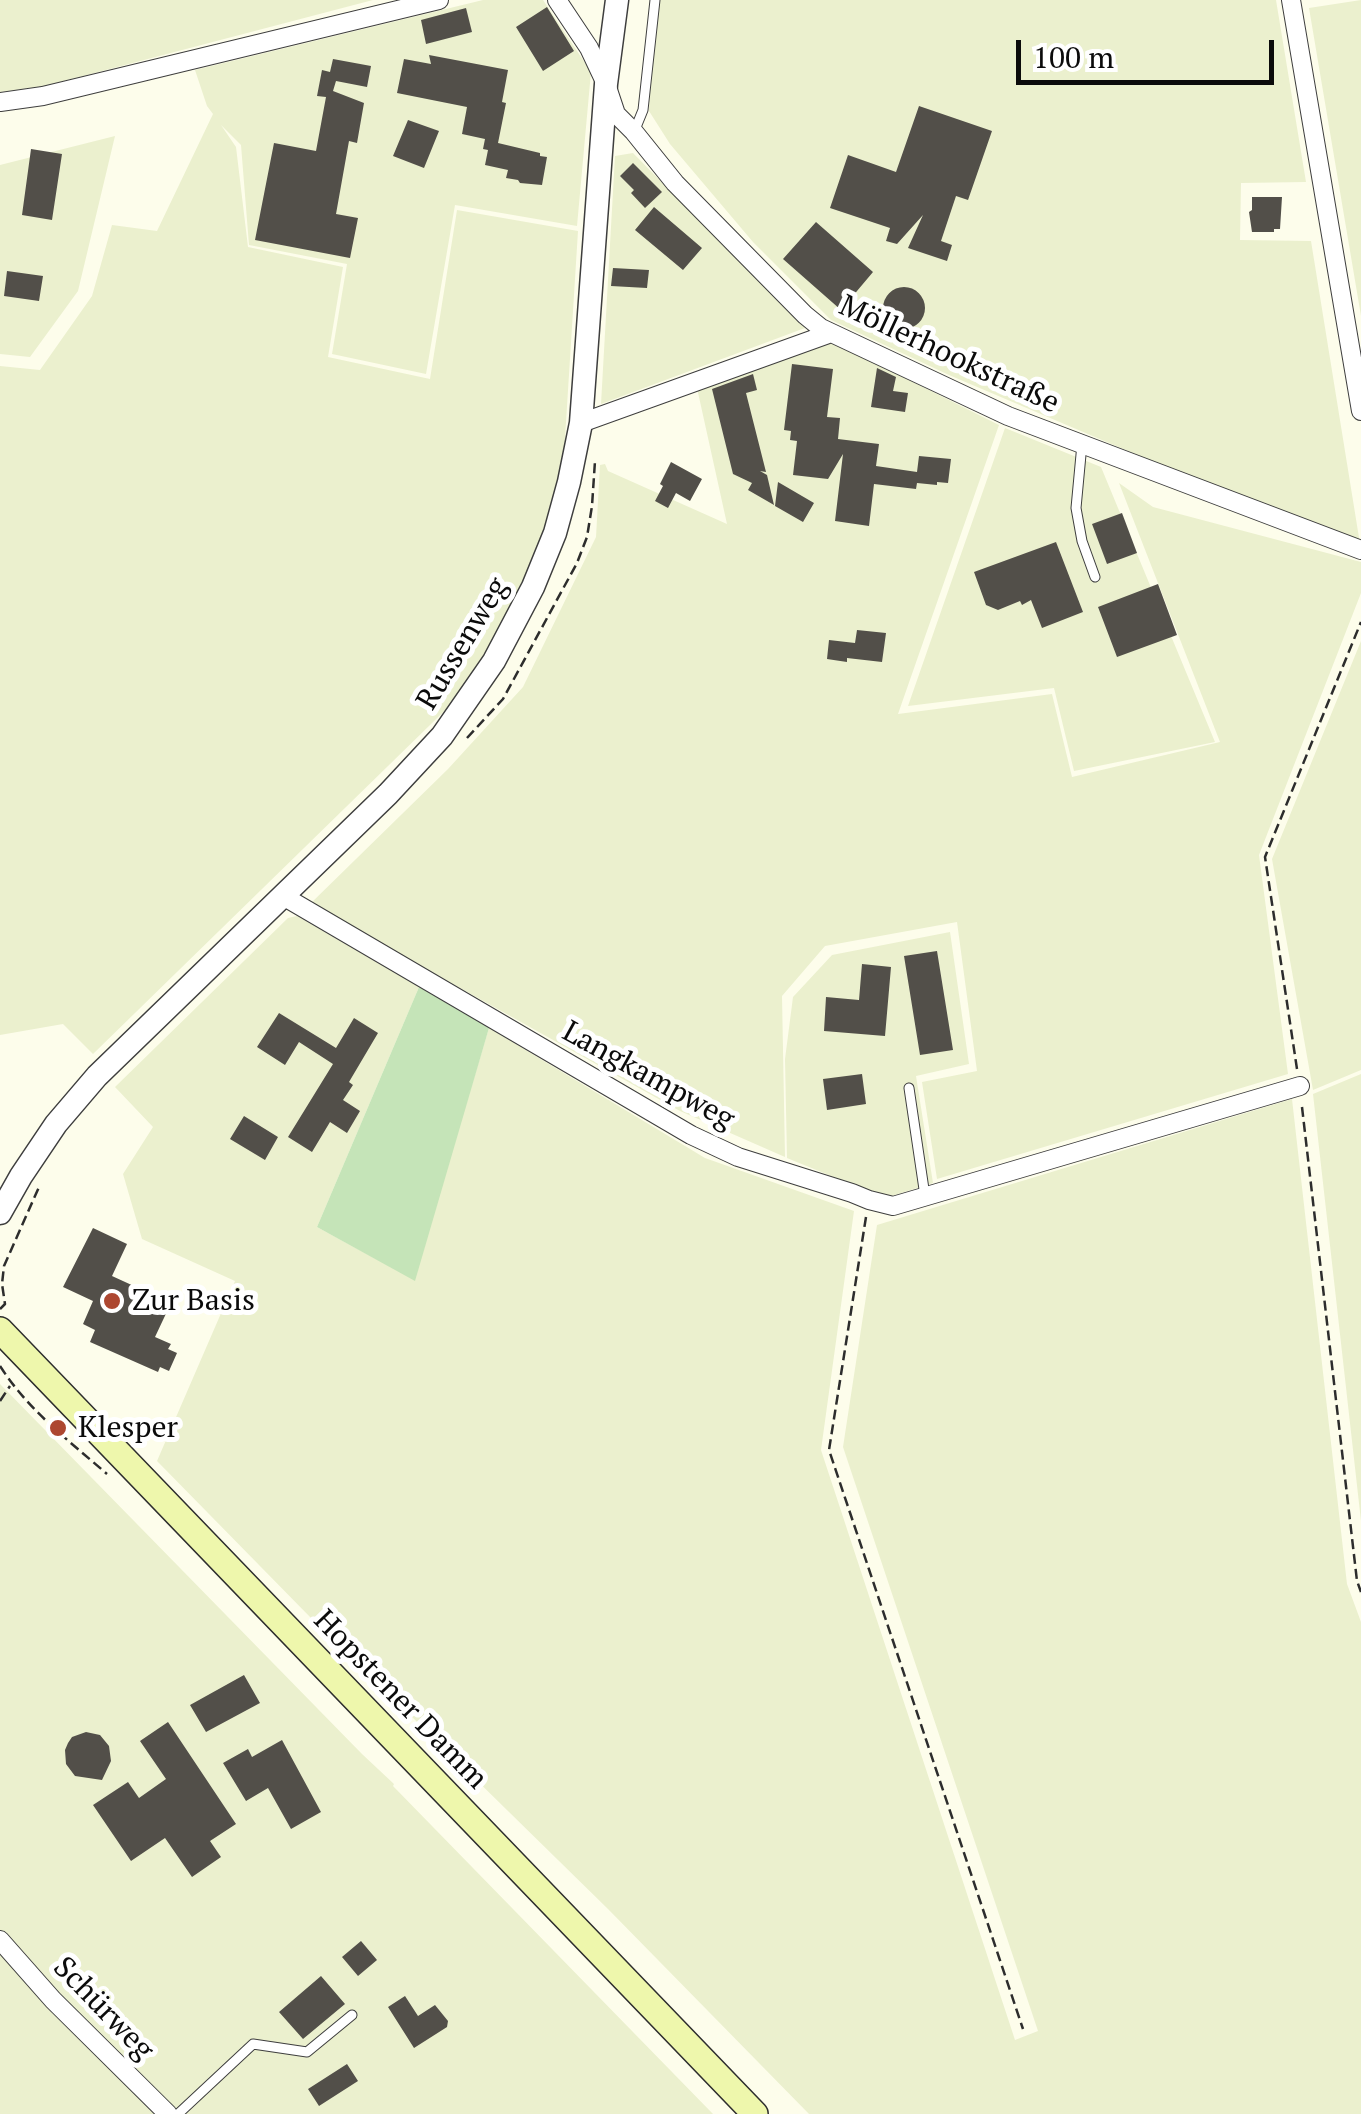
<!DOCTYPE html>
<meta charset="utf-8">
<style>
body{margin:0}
#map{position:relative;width:1361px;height:2114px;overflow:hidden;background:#fdfdeb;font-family:"PT Serif",serif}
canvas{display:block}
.scale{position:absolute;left:1016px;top:40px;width:258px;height:45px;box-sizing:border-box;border:5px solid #0b0b0b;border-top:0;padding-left:12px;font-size:30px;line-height:35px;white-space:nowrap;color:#0b0b0b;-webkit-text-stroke:8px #fff;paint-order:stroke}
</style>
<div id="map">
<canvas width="1361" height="2114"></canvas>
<div class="scale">100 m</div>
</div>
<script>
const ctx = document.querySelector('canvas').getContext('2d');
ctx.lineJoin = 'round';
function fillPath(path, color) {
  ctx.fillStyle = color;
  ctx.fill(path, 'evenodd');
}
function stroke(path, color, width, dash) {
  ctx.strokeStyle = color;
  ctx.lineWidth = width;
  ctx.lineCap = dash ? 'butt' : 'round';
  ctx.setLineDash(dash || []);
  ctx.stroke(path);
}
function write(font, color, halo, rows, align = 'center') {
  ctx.font = font + ' "PT Serif",serif';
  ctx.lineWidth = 10;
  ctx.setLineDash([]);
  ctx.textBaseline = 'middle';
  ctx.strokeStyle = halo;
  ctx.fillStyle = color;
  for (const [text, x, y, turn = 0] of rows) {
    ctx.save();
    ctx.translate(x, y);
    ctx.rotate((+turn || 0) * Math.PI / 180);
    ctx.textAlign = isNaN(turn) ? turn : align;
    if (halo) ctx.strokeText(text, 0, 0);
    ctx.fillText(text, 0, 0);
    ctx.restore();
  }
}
fillPath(new Path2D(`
 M0,0h373l-332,87 -41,5z
 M483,0h60l48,72 -14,154 -122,-21 -29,169 -94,-20 15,-90 -98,-19 -8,-100 -20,-20 15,22 12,100 95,20 -15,90 102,22 27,-169 121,21 -18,287 -88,166 -379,370 -30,-30 -63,11v-669l40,4 52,-74 20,-71 45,6 56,-117 -6,-8 -12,-36z
 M653,0h623l30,182 -65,1 -1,57 71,1 50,309 -412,-175 -118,-55 -78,-78 -83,-98 -21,-33z
 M1361,0v316l-52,-308z
 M115,136l-37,155 -48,66 -30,-3v-189z
 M633,153l172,175 -204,76 14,-248z
 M829,340l170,85 -101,289 154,-20 20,83 148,-35 -101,-259 34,24 208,55v31l-102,262 29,219 -351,105 -15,-97 55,-11 -20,-149 -132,24 -43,50 3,161 -105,-46 -370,-207 138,-135 75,-82 73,-150 4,-72 5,-1 3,7 119,53 -30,-136z
 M1005,428l96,39 114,275 -141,29 -20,-83 -146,18z
 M1361,641v429l-48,20 -41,-231z
 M297,916l122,71 -102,240 96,52 76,-251 216,130 149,53 -33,239 194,590 23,-9 -195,-584 34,-222 415,-126 55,485 14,38v492h-552l-201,-205 -298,-292 -153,-156 78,-180 -93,-42 -19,-65 30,-47 -38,-40 173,-169z
 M950,932l19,132 -53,12 17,107 -48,15 -98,-40 -2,-99 8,-62 39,-42z
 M1361,1074v447l-48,-427z
 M0,1384l362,370 32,30 -1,2 320,328h-713z`), '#ebf0ce');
fillPath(new Path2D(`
 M419,987l70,41 -74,253 -98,-54z`), '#c5e4b8');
fillPath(new Path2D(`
 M547,7l27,44 -31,20 -27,-44z
 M466,8l6,24 -46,12 -5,-24z
 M429,55l79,15 -6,32 4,1 -8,40 42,10v3l7,1 -5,28 -22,-2 -2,-3 -12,-2 2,-8 -23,-5 3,-15 -5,-1 2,-10 -23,-5 5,-27 -70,-14 7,-34 27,5z
 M333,59l38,7 -4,21 -31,-6 -3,10 31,12 -7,40 -8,-2 -13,73 22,4 -8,40 -95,-18 19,-97 42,8 10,-54 -9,-1 5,-26 8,2z
 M919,106l73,25 -24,69 -12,-4 -15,45 11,4 -5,16 -39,-13 15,-33 -26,29 -11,-3 4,-13 -60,-20 18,-53 48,17z
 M408,120l31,11 -15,37 -31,-12z
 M31,149l31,5 -10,66 -30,-5z
 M633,163l29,29 -17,16 -14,-15 3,-3 -14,-14z
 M1252,197h30l-2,32h-6v3h-22l-3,-20 3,-2z
 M654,207l48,41 -19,22 -48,-40z
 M816,222l57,50 -32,38 -58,-51z
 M613,268l36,2 -2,18 -36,-2z
 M7,271l36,5 -4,25 -35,-5z
 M883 308a21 21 0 1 1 42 0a21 21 0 1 1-42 0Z
 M792,364l41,5 -6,48 13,1 -2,21 41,5 -3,22 41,6 2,-16 32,3 -3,24 -11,-1v3l-20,-2 -1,6 -42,-5 -5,42 -34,-5 8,-67 -15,25 -35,-4 4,-34 -7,-1 1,-9 -7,-1z
 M877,368l19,9 -3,14 15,2 -3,19 -34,-5z
 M753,374l4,16 -11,3 20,79 -6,-1 7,4 7,30 -26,-15 4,-7 -19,-9 -21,-85z
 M671,462l31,17 -12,22 -14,-8 -8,15 -13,-7 8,-15 -3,-2z
 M778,482l36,21 -11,19 -28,-16z
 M1122,513l15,40 -30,11 -15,-40z
 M1056,542l27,70 -41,16 -11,-28 -9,5 -2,-4 -22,9 -12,-5 -12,-33z
 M1158,584l19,51 -60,22 -19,-50z
 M857,630l29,3 -4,29 -35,-4v4l-20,-3 2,-19 26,3z
 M937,951l16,99 -33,5 -16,-99z
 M862,964l29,3 -6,69 -61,-5 2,-34 33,3z
 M279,1013l57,35 18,-30 24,15 -29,49 4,3 -10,15 17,11 -13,22 -17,-11 -18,30 -24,-15 45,-73 -34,-22 -14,23 -28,-18z
 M862,1074l4,30 -39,6 -4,-31z
 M244,1116l34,21 -13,23 -35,-21z
 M93,1228l34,16 -15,32 59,27 -16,34 16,7 -3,5 9,4 -8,18 -9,-4 -2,5 -68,-30 5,-12 -12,-6 10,-23 -30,-14z
 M244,1675l16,28 -54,29 -16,-27z
 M168,1722l68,102 -26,17 11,16 -29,20 -27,-39 -34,23 -38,-56 35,-23 11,16 27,-19 -26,-38z
 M86,1732l14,3 9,11 2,15 -9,19 -27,-4 -9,-12 -1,-14 3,-7 4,-6z
 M282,1740l39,72 -30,17 -23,-41 -22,13 -23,-38 25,-14 4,8z
 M361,1941l16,19 -19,16 -16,-19z
 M321,1976l24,28 -42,35 -24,-27z
 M405,1996l13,20 17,-11 13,16 -1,6 -33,21 -26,-41z
 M347,2064l11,17 -39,25 -11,-17z`), '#524f49');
const service = new Path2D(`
 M634,132l9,-22 12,-110
 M1082,444l-6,64 6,33 13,36
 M909,1088l16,108
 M178,2114l75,-70 54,8 45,-37`);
const minor = new Path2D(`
 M557,0l32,48 17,36 10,30 18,18 41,51 130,132 16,13 187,88 353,134
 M1291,0l70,411
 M0,102l43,-6 396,-96
 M581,423l250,-90
 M283,896l408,239 47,22 114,36 17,7 24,6 407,-120
 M0,1940l53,60 115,114`);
const tertiary = new Path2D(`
 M0,1213l21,-37 35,-52 41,-48 291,-282 54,-58 52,-75 39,-74 22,-54 14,-51 12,-59 25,-339 11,-84`);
const secondary = new Path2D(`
 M0,1330l755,784`);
stroke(service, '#3e3e3e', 11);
stroke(minor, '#3e3e3e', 20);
stroke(tertiary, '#3e3e3e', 25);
stroke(secondary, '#2d2d2d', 28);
stroke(new Path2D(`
 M467,738l36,-39 74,-136 10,-26 5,-31 3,-45
 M1297,1069l-32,-212 96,-235
 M1302,1107l55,474 4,11
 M866,1217l-37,233 194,579
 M0,1309l5,-5 -3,-20 2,-18 35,-79
 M0,1366c29,45 67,73 107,108
 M0,1401l10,-15`), '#2d2d2d', 2.5, [10, 5]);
stroke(service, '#fff', 9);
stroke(minor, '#fff', 18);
stroke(tertiary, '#fff', 22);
stroke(secondary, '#eef7ac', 25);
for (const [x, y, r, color] of [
 [112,1301,10,"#ad4731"],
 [58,1428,10,"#ad4731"]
]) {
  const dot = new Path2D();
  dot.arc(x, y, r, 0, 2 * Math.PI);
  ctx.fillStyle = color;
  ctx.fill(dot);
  stroke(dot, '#fff', 4);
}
write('30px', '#0b0b0b', '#fff', [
 ["Möllerhookstraße",949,355,25],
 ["Russenweg",463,644,-59],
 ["Langkampweg",648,1076,29],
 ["Hopstener Damm",400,1700,46],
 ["Schürweg",103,2009,46]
]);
write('30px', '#0b0b0b', '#fff', [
 ["Zur Basis",132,1301],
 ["Klesper",78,1428]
], 'left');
</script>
